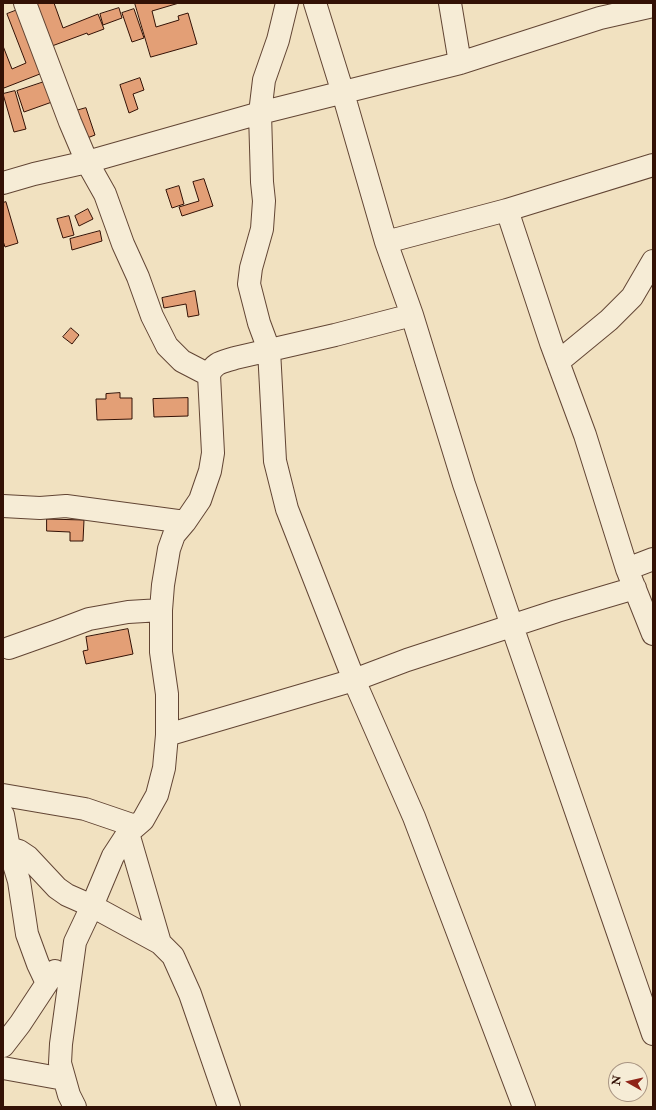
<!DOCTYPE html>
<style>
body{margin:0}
#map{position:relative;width:656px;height:1110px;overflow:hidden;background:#f1e1c0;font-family:"IM FELL Double Pica",serif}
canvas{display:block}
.frame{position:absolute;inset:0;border:4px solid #331105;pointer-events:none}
.north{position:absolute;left:608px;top:1062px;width:40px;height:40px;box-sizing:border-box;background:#f6ecd6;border:1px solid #a89482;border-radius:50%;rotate:278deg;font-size:11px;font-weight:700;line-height:16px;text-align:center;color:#331105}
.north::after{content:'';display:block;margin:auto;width:14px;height:18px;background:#8f2418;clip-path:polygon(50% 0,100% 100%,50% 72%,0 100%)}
</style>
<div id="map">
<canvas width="656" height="1110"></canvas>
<div class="frame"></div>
<div class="north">N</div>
</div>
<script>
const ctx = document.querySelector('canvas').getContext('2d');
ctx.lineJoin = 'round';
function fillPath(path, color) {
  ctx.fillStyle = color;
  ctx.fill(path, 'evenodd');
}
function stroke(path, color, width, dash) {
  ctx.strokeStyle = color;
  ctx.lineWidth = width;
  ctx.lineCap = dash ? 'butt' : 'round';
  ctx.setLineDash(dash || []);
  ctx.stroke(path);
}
const building = new Path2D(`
 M37,3h17l9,25 35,-14 6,15 -16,6 -1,-2 -35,13z
 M135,3h44l-27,8 4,16 23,-7 -1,-4 10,-3 9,31 -46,13z
 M119,8l3,10 -19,7 -3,-11z
 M20,9l25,63 -41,16 -1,-3v-39l9,23 14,-6 -19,-49z
 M134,9l10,29 -12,4 -10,-29z
 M140,78l4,12 -11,4 5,15 -9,4 -9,-28z
 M44,82l8,20 -28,10 -7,-21z
 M15,91l11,38 -12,3 -11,-38z
 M86,108l9,27 -13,5 -10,-28z
 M204,179l9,27 -31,10 -3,-9 20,-6 -6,-19z
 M179,186l5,18 -12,4 -6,-18z
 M6,202l12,41 -13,4 -2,-6v-38z
 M88,209l5,10 -14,7 -4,-10z
 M69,216l5,19 -11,3 -6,-19z
 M100,231l2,10 -30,9 -2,-11z
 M195,291l4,24 -11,2 -2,-13 -22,4 -2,-10z
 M71,328l8,7 -7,9 -9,-7z
 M120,393v5h12v21l-35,1 -1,-21h10v-5z
 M188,398v18l-34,1 -1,-18z
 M47,519l37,1 -1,21h-13v-9l-23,-1z
 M128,629l5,25 -47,10 -3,-13 5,-1 -2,-13z`);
fillPath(building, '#e39f76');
stroke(building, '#331105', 1);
const minor = new Path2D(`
 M25,3l45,119 17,40 18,32 18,50 15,33 14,39 15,30 15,15 27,14
 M287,3l-9,37 -14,40 -4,33 2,69 2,19 -2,28 -11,39 -2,16 10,39 10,27 6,111 12,48 67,171 60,137 110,290
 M315,3l28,90 43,149 26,73 52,169 48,142 141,408
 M450,3l10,60
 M3,183l31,-9 53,-12 173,-49 200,-50 140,-45 53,-12
 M507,210l44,133 34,92 42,134 26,65
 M386,242l121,-32 146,-45
 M558,362l51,-42 23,-23 21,-36
 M3,506l37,2 26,-2 119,16
 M627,569l26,-10
 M9,648l48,-17 32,-12 39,-7 33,-2
 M167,735l187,-55 53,-20 150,-49 78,-23
 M3,795l82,14 50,17
 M3,815l6,33 10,33 8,53 11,30 9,19
 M128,833l32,110
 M3,848h6l10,3 9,6 29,31 10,7 25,11 68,37 13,13 17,38 39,113
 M3,1046l17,-22 35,-53
 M3,1068l61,11
 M75,1107l-6,-12 -9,-32 1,-19 14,-102 17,-36 21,-50 15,-23 15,-13 14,-25 7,-27 3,-33v-41l-6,-42v-42l2,-25 6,-36 5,-14 11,-13 15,-22 10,-29 3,-18 -4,-78c5,-13 14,-13 26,-17l100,-23 77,-20`);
stroke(minor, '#624534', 24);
stroke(minor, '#f6ecd6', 22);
</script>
